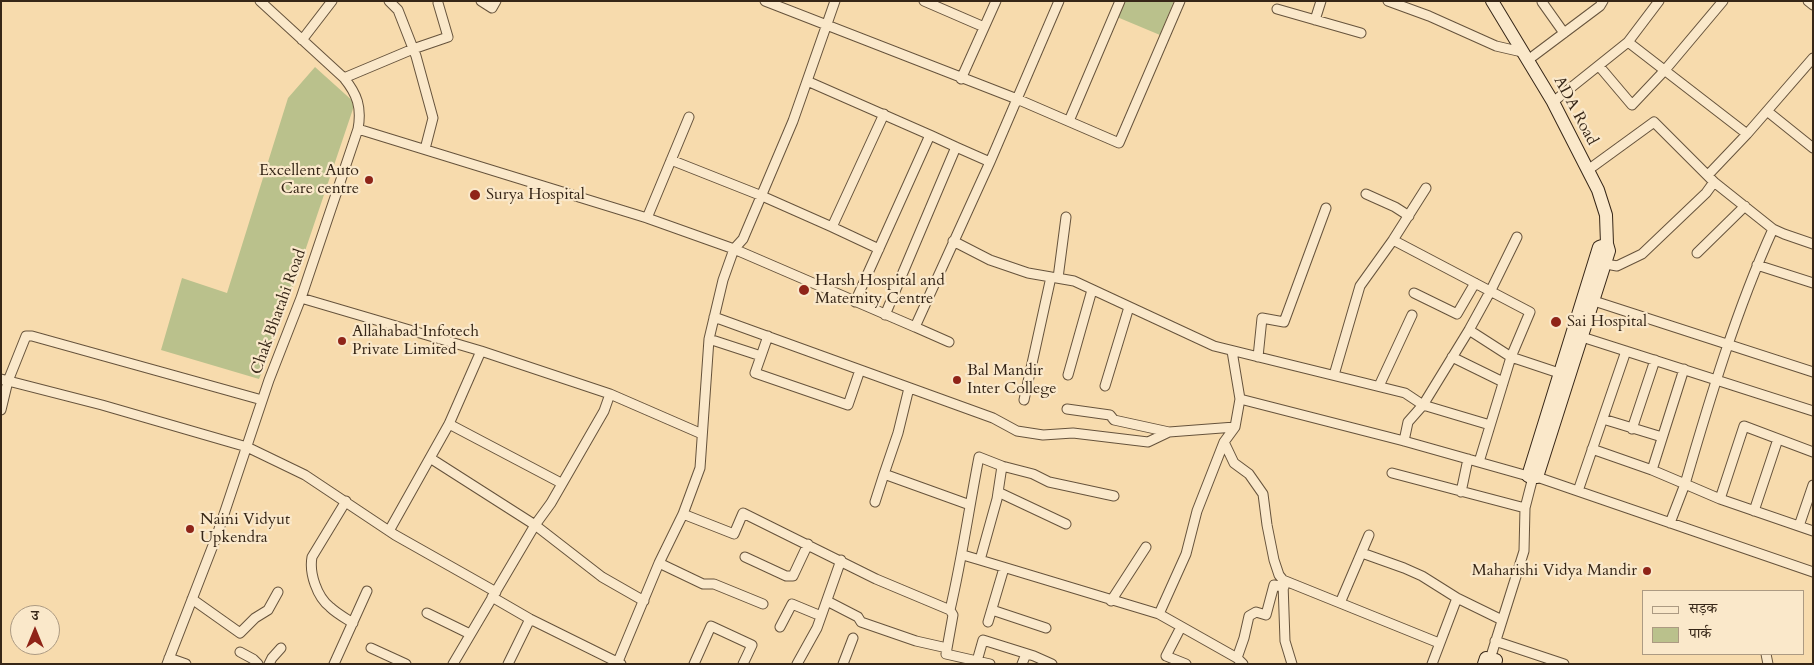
<!DOCTYPE html>
<meta charset="utf-8">
<style>
body{margin:0}
#map{position:relative;width:1814px;height:665px;overflow:hidden;background:#f7dbad;font-family:Cardo,"Noto Serif Devanagari",serif}
canvas{display:block}
.frame{position:absolute;inset:0;border:2px solid #362617;pointer-events:none}
.legend{position:absolute;left:1642px;top:590px;width:162px;height:65px;box-sizing:border-box;background:#fae8ca;border:1px solid #ac9a82;margin:0;padding:6px 9px;list-style:none;font-size:15px;color:#362617}
.legend li{display:flex;align-items:center;gap:10px;height:25px}
.legend b{width:25px;border:1px solid #ac9a82}
.north{position:absolute;left:10px;top:605px;width:50px;height:50px;box-sizing:border-box;background:#fae8ca;border:1px solid #ac9a82;border-radius:50%;rotate:0deg;font-size:14px;font-weight:700;line-height:20px;text-align:center;color:#362617}
.north::after{content:'';display:block;margin:auto;width:18px;height:22px;background:#8f2418;clip-path:polygon(50% 0,100% 100%,50% 72%,0 100%)}
</style>
<div id="map">
<canvas width="1814" height="665"></canvas>
<div class="frame"></div>
<ul class="legend">
<li><b style="height:6px;background:#fae8ca"></b>सड़क</li>
<li><b style="height:14px;background:#bac18c"></b>पार्क</li>
</ul>
<div class="north">उ</div>
</div>
<script>
const ctx = document.querySelector('canvas').getContext('2d');
ctx.lineJoin = 'round';
function fillPath(path, color) {
  ctx.fillStyle = color;
  ctx.fill(path, 'evenodd');
}
function stroke(path, color, width, dash) {
  ctx.strokeStyle = color;
  ctx.lineWidth = width;
  ctx.lineCap = dash ? 'butt' : 'round';
  ctx.setLineDash(dash || []);
  ctx.stroke(path);
}
function write(font, color, halo, rows, align = 'center') {
  ctx.font = font + ' Cardo,serif';
  ctx.lineWidth = 4.5;
  ctx.setLineDash([]);
  ctx.textBaseline = 'middle';
  ctx.strokeStyle = halo;
  ctx.fillStyle = color;
  for (const [text, x, y, turn = 0] of rows) {
    ctx.save();
    ctx.translate(x, y);
    ctx.rotate((+turn || 0) * Math.PI / 180);
    ctx.textAlign = isNaN(turn) ? turn : align;
    if (halo) ctx.strokeText(text, 0, 0);
    ctx.fillText(text, 0, 0);
    ctx.restore();
  }
}
fillPath(new Path2D(`
 M1124,1h50l-14,34 -43,-18z
 M315,67l40,36 -77,228 -19,48 -98,-29 21,-72 45,15 61,-195z`), '#bac18c');
const street = new Path2D(`
 M389,1l9,9 18,46 17,62 -8,31
 M481,1l11,7 4,-7
 M765,1l252,98 102,44 61,-142
 M924,1l60,26
 M1388,1l41,15 67,30 26,6
 M1808,1l5,4
 M1542,2l22,31
 M1277,9l84,24
 M1315,20l6,-19
 M302,40l30,-39
 M1628,42l119,92
 M1528,60l72,-54 3,-5
 M1599,66l33,39 33,-35 58,-69
 M344,78l69,-29 35,-12 -10,-34
 M961,79l35,-78
 M807,81l123,54
 M1553,102l75,-60 31,-41
 M1767,111l46,37
 M1069,121l51,-120
 M358,129l289,89 87,31 181,78 75,-165 69,-161
 M671,160l91,36 70,31 52,-113
 M1588,170l66,-48 60,60 59,47 11,5 29,10
 M1708,175l39,-41 66,-76
 M1366,194l29,13 14,9
 M647,218l42,-101
 M832,227l47,22
 M1773,229c-37,82 -63,169 -88,255l35,15 93,32
 M1393,240l137,72 -19,45 -32,105
 M953,241l37,19 38,13 46,8 140,65 191,47 18,12 67,20
 M1697,253l48,-47
 M1606,264l11,2 25,-12 64,-61 8,-11
 M1757,265l56,18
 M1058,278l8,-61
 M1414,293l43,21 18,-31
 M301,298l180,53 129,43 92,40
 M1594,301l219,71
 M855,302l75,-167 26,12
 M885,315l71,-168 34,15
 M714,317l279,101 24,13 26,4 30,-2 75,9 21,-10
 M915,327l34,15
 M1469,330l42,27 54,18
 M1582,337l231,74
 M709,339l52,17 -6,17 93,32 12,-35
 M1232,351l8,48
 M761,356l7,-20
 M1258,357l4,-39 22,4 42,-114
 M1452,357l51,25
 M1068,375l24,-85
 M1334,375l26,-89 33,-46 33,-52
 M1,379l101,26 145,42 58,28 90,60 101,57
 M1105,386l24,-79
 M1379,386l33,-71
 M909,388l-11,45 -14,41 86,31
 M1024,400l27,-123
 M1067,409l43,6 4,5 55,12 66,-5
 M1,410l7,-29 18,-45h6l230,64
 M1603,419l59,18
 M449,424l112,59
 M1632,429l23,-69
 M1404,441l4,-19 15,-17 46,-75 22,-40 26,-53
 M1224,442l10,21 15,11 14,20 4,31 7,35 5,15 4,5 57,23
 M1592,449l60,21 33,14 -15,39
 M430,458l105,67 67,52 42,24
 M1652,470l32,-101
 M1392,473l133,35
 M1578,491l48,-140
 M998,492l68,32
 M1461,492l7,-33
 M1720,499l24,-73 69,26
 M346,501l-34,56c-3,16 5,40 18,50 6,6 15,11 23,16
 M875,502l9,-28
 M1754,511l24,-72
 M683,514l51,20 9,-21 133,66 74,31
 M1799,526l14,-41
 M389,531l60,-107 32,-73
 M1369,535l-29,68 99,40
 M1362,553l42,15 18,8 35,22 45,22
 M963,555l17,5 17,-61 5,-33
 M745,557l41,19h7l15,-32
 M980,560l179,54 78,44 6,6
 M659,563l44,21h11l49,20
 M1283,583l2,58 7,23
 M492,597l38,22 91,45
 M192,599l48,34 15,-15 13,-8 10,-18
 M827,601l31,16 3,5 55,19 31,7
 M1111,601l35,-54
 M992,610l54,18
 M427,613l43,21
 M1159,614l27,-60 11,-43 27,-69 11,-15 5,-28 164,42 124,35 9,1 276,95
 M988,622l16,-54
 M780,627l12,-23 29,12
 M1181,627l-15,29 20,8
 M1495,641l69,23
 M371,648l35,16
 M240,652l13,7 5,5
 M1766,654l2,10
 M1491,656l33,-105 1,-43 8,-31
 M169,658l17,6
 M1237,658l7,-20 5,-22 7,-4 10,3 8,-30 10,2
 M977,661l6,-21 51,16 18,8
 M167,664l50,-129 52,-155 32,-82 57,-169c4,-22 -1,-35 -14,-51l-84,-77
 M269,664l3,-6 9,-10
 M334,664l33,-73
 M453,664l82,-139 16,-22 53,-92 6,-17
 M508,664l22,-45
 M617,664l42,-101 24,-49 17,-46 9,-129 14,-59 11,-31 9,-10 50,-118 42,-120
 M694,664l17,-38 41,19 -9,19
 M797,664l20,-36 24,-68
 M843,664l10,-26
 M990,664l-44,-10 7,-39 -3,-5c12,-51 19,-102 29,-153l23,9 31,8 16,8 65,14
 M1022,664l4,-10
 M1432,664l25,-66`);
const secondary = new Path2D(`
 M1492,1l61,101 45,88 8,25 1,29 2,7 -72,226
 M1528,476l71,-229 8,-3
 M1484,664l2,-6
 M1495,664l1,-4`);
stroke(street, '#66533c', 11);
stroke(secondary, '#362617', 14);
stroke(street, '#fae8ca', 9);
stroke(secondary, '#fae8ca', 12);
for (const [x, y, r, color] of [
 [369,180,5,"#8f2418"],
 [475,195,6,"#8f2418"],
 [804,290,6,"#8f2418"],
 [1556,322,6,"#8f2418"],
 [342,341,5,"#8f2418"],
 [957,380,5,"#8f2418"],
 [190,529,5,"#8f2418"],
 [1647,571,5,"#8f2418"]
]) {
  const dot = new Path2D();
  dot.arc(x, y, r, 0, 2 * Math.PI);
  ctx.fillStyle = color;
  ctx.fill(dot);
  stroke(dot, '#fae8ca', 2);
}
write('16px', '#362617', '#fae8ca', [
 ["ADA Road",1575,111,62],
 ["Chak Bhatahi Road",279,312,-70]
]);
write('16px', '#362617', '#fae8ca', [
 ["Excellent Auto",359,171,"right"],
 ["Care centre",359,189,"right"],
 ["Surya Hospital",486,195],
 ["Harsh Hospital and",815,281],
 ["Maternity Centre",815,299],
 ["Sai Hospital",1567,322],
 ["Allahabad Infotech",352,332],
 ["Private Limited",352,350],
 ["Bal Mandir",967,371],
 ["Inter College",967,389],
 ["Naini Vidyut",200,520],
 ["Upkendra",200,538],
 ["Maharishi Vidya Mandir",1637,571,"right"]
], 'left');
</script>
